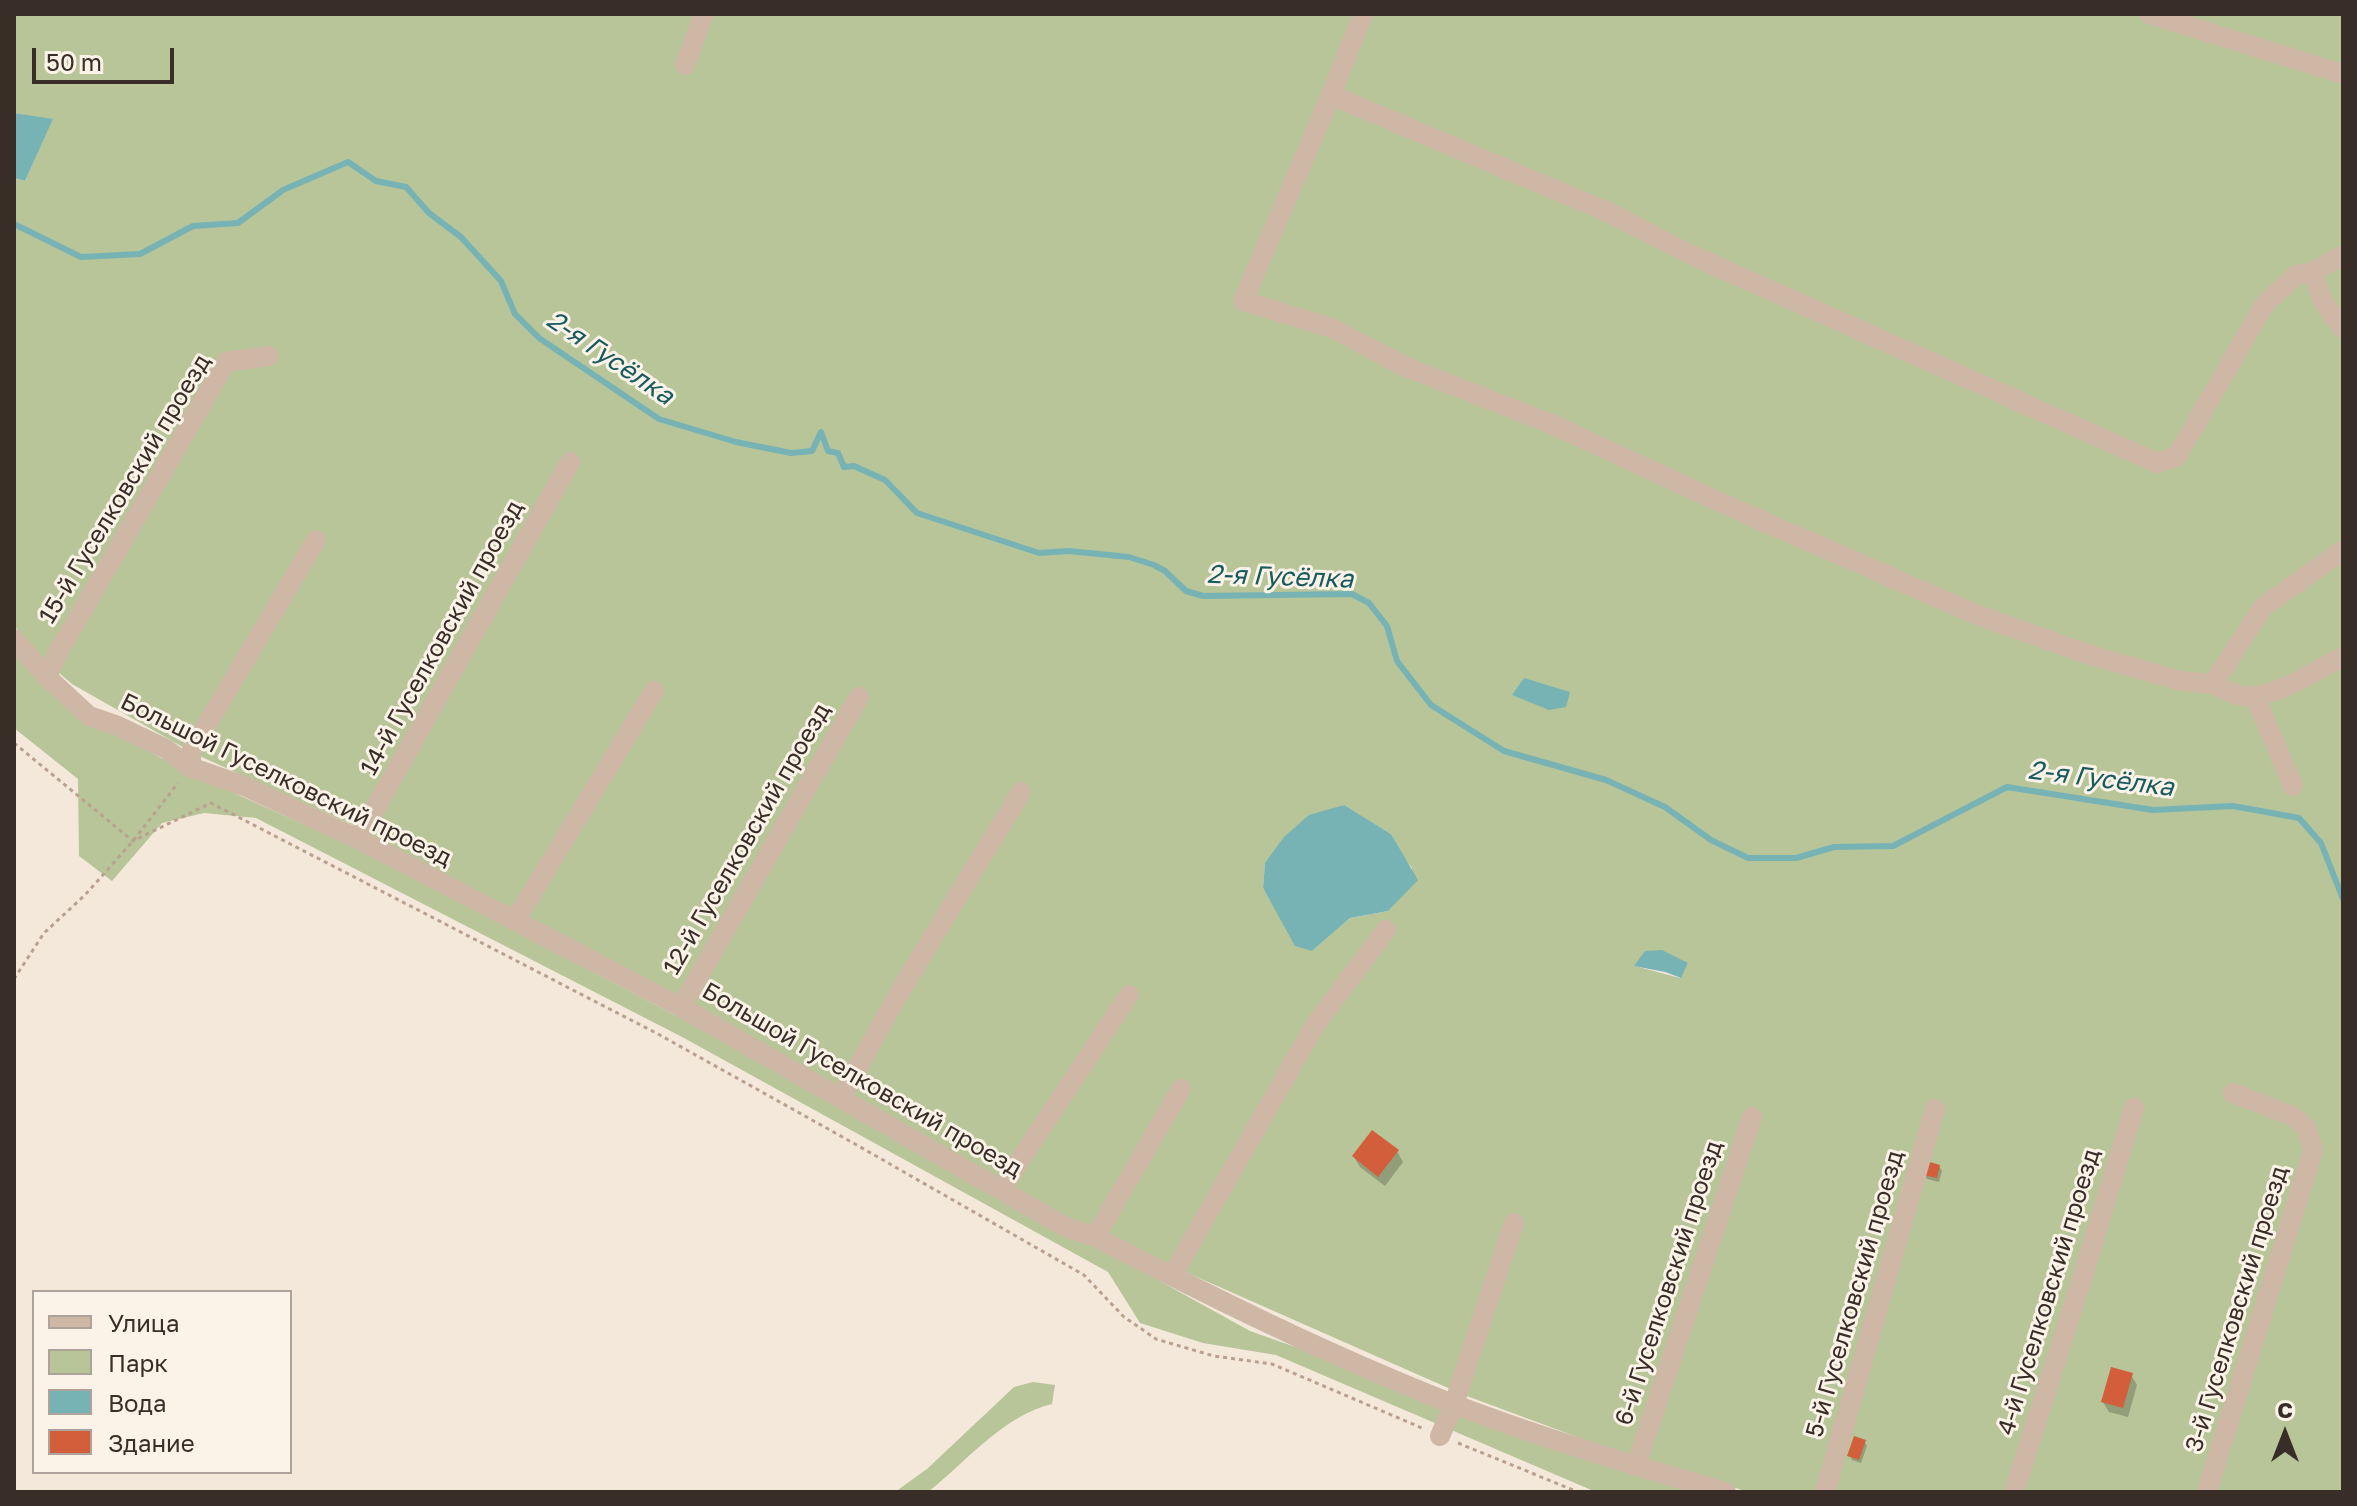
<!DOCTYPE html>
<meta charset="utf-8">
<style>
body{margin:0}
#map{position:relative;width:2357px;height:1506px;overflow:hidden;background:#f4e8db;font-family:"Golos Text",sans-serif}
canvas{display:block}
.frame{position:absolute;inset:0;border:16px solid #392d27;pointer-events:none}
.legend{position:absolute;left:32px;top:1290px;width:260px;height:184px;box-sizing:border-box;background:#fbf2e8;border:2px solid #ada39b;margin:0;padding:10px 14px;list-style:none;font-size:24px;color:#392d27}
.legend li{display:flex;align-items:center;gap:16px;height:40px}
.legend b{width:40px;border:2px solid #ada39b}
.north{position:absolute;left:2245px;top:1394px;width:80px;height:80px;-webkit-text-stroke:6px #fbf2e8;paint-order:stroke;rotate:0deg;font-size:22px;font-weight:700;line-height:32px;text-align:center;color:#392d27}
.north::after{content:'';display:block;margin:auto;width:28px;height:36px;background:#392d27;clip-path:polygon(50% 0,100% 100%,50% 72%,0 100%)}
.scale{position:absolute;left:32px;top:48px;width:142px;height:36px;box-sizing:border-box;border:4px solid #392d27;border-top:0;padding-left:10px;font-size:24px;line-height:28px;white-space:nowrap;color:#392d27;-webkit-text-stroke:6px #fbf2e8;paint-order:stroke}
</style>
<div id="map">
<canvas width="2357" height="1506"></canvas>
<div class="frame"></div>
<ul class="legend">
<li><b style="height:10px;background:#ceb7a5"></b>Улица</li>
<li><b style="height:22px;background:#b7c599"></b>Парк</li>
<li><b style="height:22px;background:#77b3b5"></b>Вода</li>
<li><b style="height:22px;background:#d25e3b"></b>Здание</li>
</ul>
<div class="north">С</div>
<div class="scale">50 m</div>
</div>
<script>
const ctx = document.querySelector('canvas').getContext('2d');
ctx.lineJoin = 'round';
function fillPath(path, color) {
  ctx.fillStyle = color;
  ctx.fill(path, 'evenodd');
}
function stroke(path, color, width, dash) {
  ctx.strokeStyle = color;
  ctx.lineWidth = width;
  ctx.lineCap = dash ? 'butt' : 'round';
  ctx.setLineDash(dash || []);
  ctx.stroke(path);
}
function write(font, color, halo, rows, align = 'center') {
  ctx.font = font + ' "Golos Text",sans-serif';
  ctx.lineWidth = 6;
  ctx.setLineDash([]);
  ctx.textBaseline = 'middle';
  ctx.strokeStyle = halo;
  ctx.fillStyle = color;
  for (const [text, x, y, turn = 0] of rows) {
    ctx.save();
    ctx.translate(x, y);
    ctx.rotate((+turn || 0) * Math.PI / 180);
    ctx.textAlign = isNaN(turn) ? turn : align;
    if (halo) ctx.strokeText(text, 0, 0);
    ctx.fillText(text, 0, 0);
    ctx.restore();
  }
}
fillPath(new Path2D(`
 M14,14h2329v1478h-594l-118,-35 -167,-62 -394,-174 -558,-311 -162,-86 -155,-70 -123,-70 -27,-23 -31,-35v-448l11,3 27,-61 -38,-7zM1343,805l48,29 10,20 11,14 -24,43 -38,7 -38,33 -35,-39 -14,-24 2,-25zM1688,963l-8,15 -45,-12z
 M14,653l103,81 62,34 179,81 401,210 491,272 457,161h-111l-320,-137 -73,-12 -63,-20 -32,-51 -424,-234 -428,-220 -52,-5 -42,10 -50,58 -33,-25 -1,-77 -64,-51z
 M1033,1382l22,3 -3,19c-48,11 -86,58 -124,88h-33l32,-23 87,-82z`), '#b7c599');
fillPath(new Path2D(`
 M14,113l39,6 -28,62 -11,-3z
 M1524,678l46,14 -4,15 -17,3 -37,-15z
 M1344,805l47,29 27,46 -30,31 -38,7 -38,33 -17,-5 -32,-58 2,-25 19,-26 25,-22z
 M1662,950l26,13 -7,15 -16,-6 -31,-6 11,-15z`), '#77b3b5');
fillPath(new Path2D(`
 M1397,1151l6,11 -18,24 -25,-19 -6,-10z
 M1939,1166l3,5 -3,11 -12,-3 -2,-4z
 M2131,1375l6,10 -9,32 -19,-5 -6,-10z
 M1864,1441l3,5 -6,17 -9,-3 -2,-5z`), '#0003');
stroke(new Path2D(`
 M14,224l67,33 59,-3 53,-28 45,-3 45,-33 65,-28 28,19 30,6 23,26 32,24 40,44 14,33 24,24 120,81 77,23 55,11 21,-2 9,-19 7,19 10,2 6,14 10,-1 31,14 32,33 122,40 30,-2 60,6 25,8 11,6 21,20 17,5 149,-2 17,9 18,23 10,35 34,44 73,46 102,29 59,27 46,33 37,18h48l38,-11 59,-1 114,-59 146,23 80,-4 66,12 22,25 22,56`), '#77b3b5', 6);
fillPath(new Path2D(`
 M1372,1130l27,20 -21,27 -26,-21z
 M1926,1161l14,4 -3,13 -14,-3z
 M2111,1367l22,6 -10,35 -22,-6z
 M1854,1436l12,4 -7,20 -12,-4z`), '#d25e3b');
stroke(new Path2D(`
 M14,743l119,98 78,-38 447,231 197,110 229,131 40,42 32,22 58,17 58,8 150,64
 M14,979l30,-46 41,-38 48,-54 45,-58
 M1458,1443l120,49`), '#baa18f', 3, [4, 4]);
stroke(new Path2D(`
 M2149,14l194,60
 M685,65l19,-51
 M1331,95l32,-81
 M2313,272c6,23 14,39 30,56
 M2343,550l-80,57 -50,77c12,7 27,14 42,12 30,-4 61,-26 88,-39
 M14,639l33,38 42,39 29,10 48,23 24,18 54,19 114,53 323,168 383,219 31,11c117,60 235,119 358,167 89,34 181,62 273,88
 M47,677l9,-21 170,-294 43,-6
 M2213,684l-32,-3 -91,-26 -115,-41 -249,-109 -172,-80 -148,-58 -74,-39 -89,-27 88,-206 279,118 77,40 470,210 20,-7 87,-151 32,-30 17,-3 30,-17
 M2255,696l38,90
 M190,767l2,-17 124,-210
 M358,839l212,-377
 M515,921l139,-230
 M681,1007l178,-310
 M841,1098l58,-105 122,-201
 M1001,1189l128,-194
 M1095,1237l86,-148
 M1172,1276l143,-251 71,-95
 M1440,1436l14,-32 60,-181
 M1636,1466l116,-349
 M1825,1492l110,-383
 M2014,1492l71,-223 49,-161
 M2207,1492l106,-342 -7,-23 -14,-11 -59,-23`), '#ceb7a5', 20);
write('24px', '#392d27', '#fbf2e8', [
 ["15-й Гуселковский проезд",125,489,-59],
 ["14-й Гуселковский проезд",442,638,-61],
 ["Большой Гуселковский проезд",286,780,26],
 ["12-й Гуселковский проезд",747,839,-60],
 ["Большой Гуселковский проезд",862,1080,30],
 ["6-й Гуселковский проезд",1669,1283,-72],
 ["4-й Гуселковский проезд",2049,1292,-73],
 ["5-й Гуселковский проезд",1855,1294,-74],
 ["3-й Гуселковский проезд",2237,1309,-73]
]);
write('italic 26px', '#185b5f', '#fbf2e8', [
 ["2-я Гусёлка",610,358,34],
 ["2-я Гусёлка",1280,577,2],
 ["2-я Гусёлка",2101,779,7]
]);
</script>
